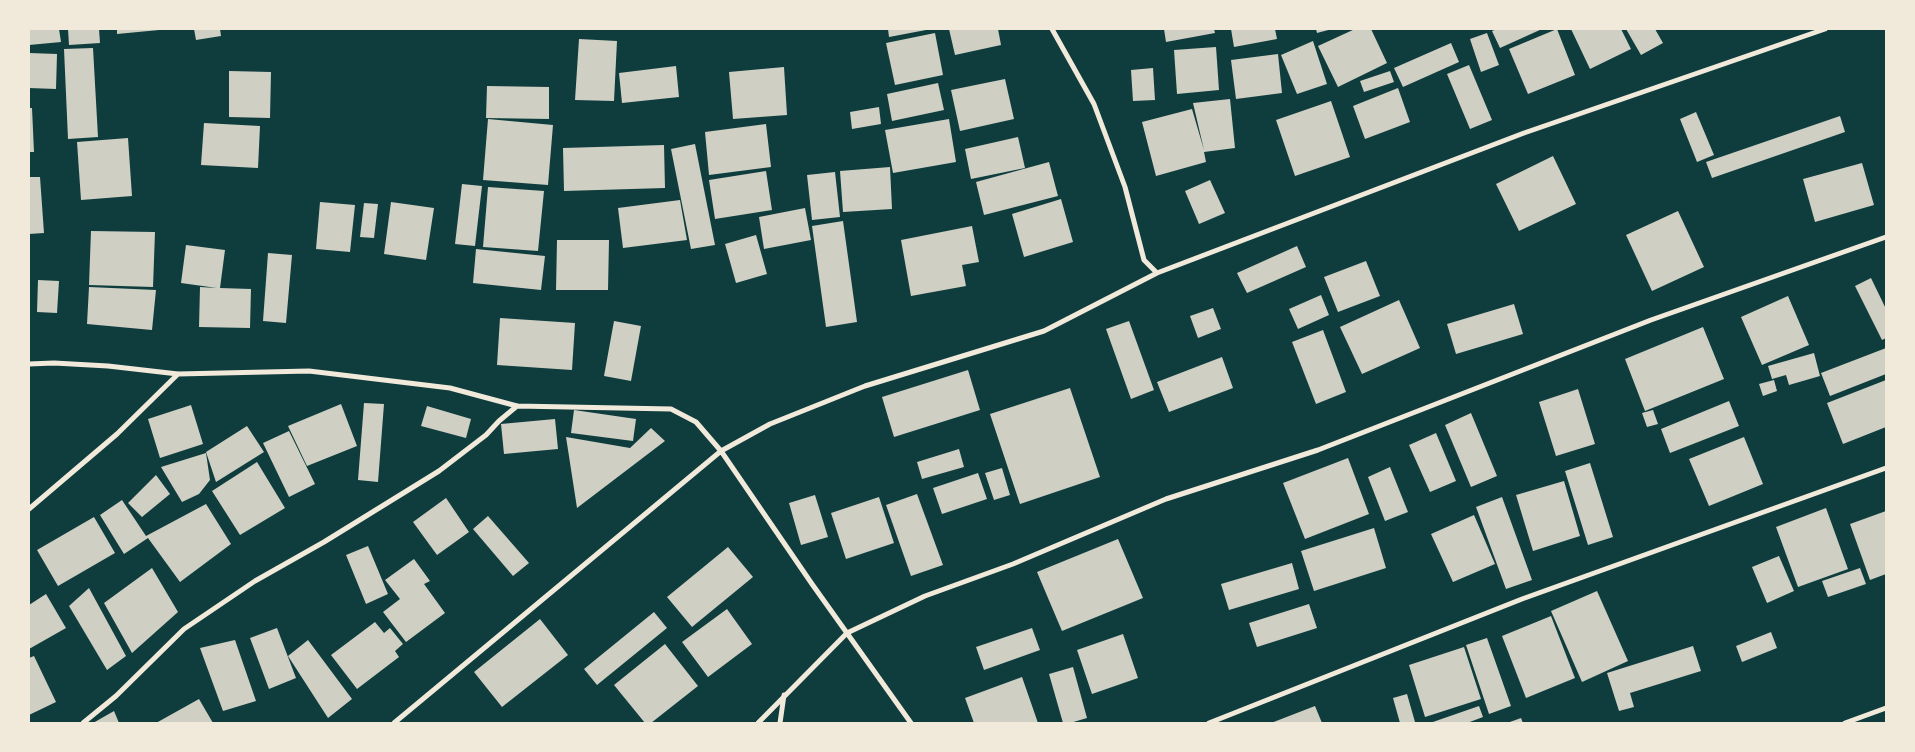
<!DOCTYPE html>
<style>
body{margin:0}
#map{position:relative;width:1915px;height:752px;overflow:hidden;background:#0f3d3e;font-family:Signika,sans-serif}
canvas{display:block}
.frame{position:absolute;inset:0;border:30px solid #f1e9da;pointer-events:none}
</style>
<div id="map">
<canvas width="1915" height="752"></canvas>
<div class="frame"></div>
</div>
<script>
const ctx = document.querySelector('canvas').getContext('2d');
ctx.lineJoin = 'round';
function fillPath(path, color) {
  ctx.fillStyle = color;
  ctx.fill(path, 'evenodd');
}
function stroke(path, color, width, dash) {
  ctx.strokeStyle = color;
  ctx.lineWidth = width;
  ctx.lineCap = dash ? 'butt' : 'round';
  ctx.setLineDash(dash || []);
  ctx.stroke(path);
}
fillPath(new Path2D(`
 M29,29h30l2,13 -32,3z
 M68,29h31l1,14 -31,2z
 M117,29h42v1l-42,4z
 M194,29h26l1,7 -25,4z
 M888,29h38v1l-37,7z
 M949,29h49l3,16 -46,10z
 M1164,29h50l1,4 -49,9z
 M1231,29h44l2,10 -43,8z
 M1316,29h16l-15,4z
 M1355,29h16l16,34 -49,24 -20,-41z
 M1497,29h45l-42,19 -8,-17z
 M1557,29l18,46 -47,19 -19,-45z
 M1571,29h50l10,20 -41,20z
 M1626,29h29l8,14 -22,12z
 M935,33l8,42 -48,10 -9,-42z
 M1487,33l12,32 -18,7 -11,-33z
 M579,39l38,2 -3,60 -39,-1z
 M1313,41l14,43 -30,10 -16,-39z
 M1451,43l8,19 -56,25 -9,-19z
 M1216,47l3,43 -42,4 -3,-44z
 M93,48l5,89 -30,2 -4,-90z
 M29,53l28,1 -1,35 -27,-1z
 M1278,54l4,39 -46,6 -5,-39z
 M1469,65l23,55 -22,9 -23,-55z
 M676,66l3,31 -57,6 -3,-30z
 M784,67l3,48 -54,4 -4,-47z
 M1153,68l2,32 -22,1 -2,-31z
 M229,71l42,1 -1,46 -41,-1z
 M1390,71l4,11 -30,10 -4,-11z
 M1005,79l9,40 -54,12 -9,-41z
 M938,83l6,27 -52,11 -5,-27z
 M487,86l62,1v32l-63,-1z
 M1398,88l12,34 -45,17 -12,-33z
 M1230,99l5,49 -31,4 2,10 -50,14 -14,-54 50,-13 12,41 -11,-47z
 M1331,101l19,56 -55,19 -19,-56z
 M879,107l2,17 -29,5 -2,-17z
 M29,108h3l2,44h-5z
 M1696,112l18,43 -17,7 -17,-43z
 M1840,116l5,16 -133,46 -6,-16z
 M488,119l65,6 -5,60 -65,-5z
 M949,119l7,43 -63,11 -8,-43z
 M204,123l56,3 -2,42 -57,-3z
 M766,124l5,43 -62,8 -4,-43z
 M1018,137l7,31 -54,11 -6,-30z
 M128,138l4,58 -51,4 -4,-58z
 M695,144l20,101 -24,4 -20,-100z
 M664,145l1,43 -101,3 -1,-43z
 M1553,156l23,48 -57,27 -23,-47z
 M1049,162l9,34 -74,19 -8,-33z
 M1862,163l12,42 -59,17 -12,-43z
 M890,167l2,42 -49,3 -3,-41z
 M766,171l6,39 -57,9 -6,-39z
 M835,172l5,45 -28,3 -5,-45z
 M29,177h11l4,56 -15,1z
 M1210,180l15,33 -26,11 -14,-33z
 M462,184l20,2 -7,60 -20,-2z
 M488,187l56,4 -6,60 -55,-4z
 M1061,199l12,43 -49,15 -12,-43z
 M680,200l7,40 -64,8 -5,-40z
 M320,202l35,3 -5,47 -34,-3z
 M391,202l43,6 -8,52 -42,-6z
 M364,203l14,1 -4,34 -14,-1z
 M805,208l6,32 -47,9 -5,-32z
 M1678,211l26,56 -52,24 -26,-56z
 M843,221l14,101 -31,5 -14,-101z
 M972,226l7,36 -17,3 4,21 -55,10 -10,-56z
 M91,231l64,1 -2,55 -64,-2z
 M756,235l11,39 -31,9 -11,-39z
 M557,240h52l-1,50h-52z
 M186,245l39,5 -5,38 31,1 -1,39 -51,-1 1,-40 17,1 -36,-5z
 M1297,246l9,21 -59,26 -10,-20z
 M476,249l69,7 -4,34 -68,-7z
 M268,253l24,2 -6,68 -23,-2z
 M1366,261l14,35 -42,16 -14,-35z
 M1871,278l15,31v29l-4,2 -27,-54z
 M38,280l21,1 -2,32 -20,-1z
 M89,287l67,3 -4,40 -65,-6z
 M1321,295l8,20 -31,14 -9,-20z
 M1788,296l21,49 -47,20 -21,-48z
 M1399,300l21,48 -58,26 -22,-47z
 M1514,304l9,30 -67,20 -9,-30z
 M1213,308l8,21 -23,9 -8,-22z
 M500,318l75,5 -3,47 -75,-5z
 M614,321l27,5 -10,55 -27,-5z
 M1129,321l25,69 -23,9 -25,-70z
 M1703,327l21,52 -79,32 -20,-52z
 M1323,330l23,62 -30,12 -24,-62z
 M1886,348v26l-56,22 -9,-23z
 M1814,353l6,23 -31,9 -3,-10 -14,4 -4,-13z
 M1222,357l11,31 -64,24 -12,-30z
 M968,370l12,40 -86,27 -12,-40z
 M1774,380l3,11 -14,5 -4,-12z
 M1886,380v47l-43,17 -16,-41z
 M1070,388l30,89 -80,27 -30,-90z
 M1578,389l17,55 -39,12 -17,-54z
 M1729,401l10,25 -69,27 -9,-24z
 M364,403l20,1 -6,78 -20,-2z
 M341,404l16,42 -50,20 -19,-40z
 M191,405l12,39 -43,14 -12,-39z
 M427,406l44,13 -5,19 -45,-12z
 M574,410l62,9 -3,22 -62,-8z
 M1653,410l5,14 -11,3 -5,-14z
 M1471,413l26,63 -26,11 -26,-62z
 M555,419l3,30 -54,5 -3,-30z
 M247,426l17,26 -48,30 -10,-30z
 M651,428l14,13 -88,67 -11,-71 64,11z
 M289,431l26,53 -26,13 -26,-54z
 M1436,433l20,48 -26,11 -21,-47z
 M1744,437l19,47 -54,22 -20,-47z
 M959,449l5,18 -42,12 -5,-17z
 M206,453l4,27 -11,14 -17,8 -21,-35z
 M1348,458l21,56 -64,25 -22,-56z
 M257,462l28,46 -45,27 -28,-44z
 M1590,463l23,74 -25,8 -23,-74z
 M1390,467l18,45 -23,9 -17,-44z
 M1002,468l8,27 -16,5 -9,-27z
 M978,473l9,26 -45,15 -9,-26z
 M156,475l14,19 -28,23 -14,-14z
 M1564,481l16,55 -47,15 -17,-56z
 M917,494l26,71 -32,11 -25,-71z
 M815,495l13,42 -27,8 -12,-42z
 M879,497l15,46 -48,16 -15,-46z
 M1502,497l30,83 -26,9 -30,-82z
 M446,498l23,34 -32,23 -24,-33z
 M122,500l24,36 60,-32 25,40 -51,38 -32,-44 -24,16 -24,-39z
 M1826,508l22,61 -50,18 -22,-60z
 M1886,511v63l-16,6 -20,-56z
 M1474,515l21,49 -42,18 -22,-48z
 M488,516l41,47 -16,13 -40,-47z
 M94,517l21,36 -57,33 -21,-36z
 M1374,528l12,40 -72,23 -13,-40z
 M1118,539l25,59 -81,33 -25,-59z
 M368,546l20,48 -22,10 -20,-49z
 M728,547l25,30 -61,50 -25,-30z
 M1779,556l15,35 -27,12 -15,-36z
 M414,559l16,22 -6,3 21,29 -39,29 -23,-30 17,-13 -15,-19z
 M1292,563l7,26 -70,21 -8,-26z
 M152,568l26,44 -46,41 -28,-50z
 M1860,568l6,16 -38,13 -6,-16z
 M89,588l37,68 -19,14 -38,-64z
 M1597,591l31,70 -46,21 -31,-71z
 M46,594l20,34 -37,21v-44z
 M1309,604l8,24 -60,19 -8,-24z
 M727,609l25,35 -44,33 -26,-35z
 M654,612l13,16 -70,57 -13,-16z
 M1551,616l24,62 -49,20 -24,-62z
 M540,619l28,36 -66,52 -28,-35z
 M375,622l9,11 6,-5 13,16 -8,7 4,6 -42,32 -26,-34z
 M277,628l19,50 -27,11 -19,-51z
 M1032,628l8,22 -56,20 -8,-23z
 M1771,632l6,16 -35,14 -6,-16z
 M1123,634l15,44 -46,16 -15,-44z
 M1487,638l24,68 -22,8 -23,-69z
 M235,640l21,61 -33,10 -23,-63z
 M308,640l44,59 -24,19 -40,-62z
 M665,644l33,42 -47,37h-6l-31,-38z
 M1693,646l8,25 -71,22 4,14 -15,4 -12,-38z
 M1464,647l17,52 -56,18 -16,-52z
 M34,656l22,46 -27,13v-57z
 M1073,667l14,51 -17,5h-7l-14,-49z
 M1022,677l16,46h-64l-9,-25z
 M1407,694l8,28 -15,1 -7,-25z
 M199,699l14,24h-57z
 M1315,706l7,17h-51z
 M1479,706l4,11 -16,6h-37z
 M114,711l5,12h-26z
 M1521,718l2,5h-16z`), '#cfcfc3');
stroke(new Path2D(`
 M1052,29l42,75 31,83 19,73 13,13
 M29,364l25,-1 54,3 70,8 131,-3 141,17 67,18 154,3 25,13 25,29 91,133 99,139
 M29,509l88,-75 61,-60
 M83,723l33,-27 68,-67 71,-48 69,-39 115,-71 47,-36 13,-14 18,-15
 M394,723l327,-272 49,-27 95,-38 179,-55 113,-58 367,-140 301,-104
 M758,723l89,-90 78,-37 88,-32 153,-65 152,-49 333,-130 235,-83
 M780,723l4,-28
 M1209,723l313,-124 364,-131
 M1845,723l41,-15`), '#f1e9da', 5);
</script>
